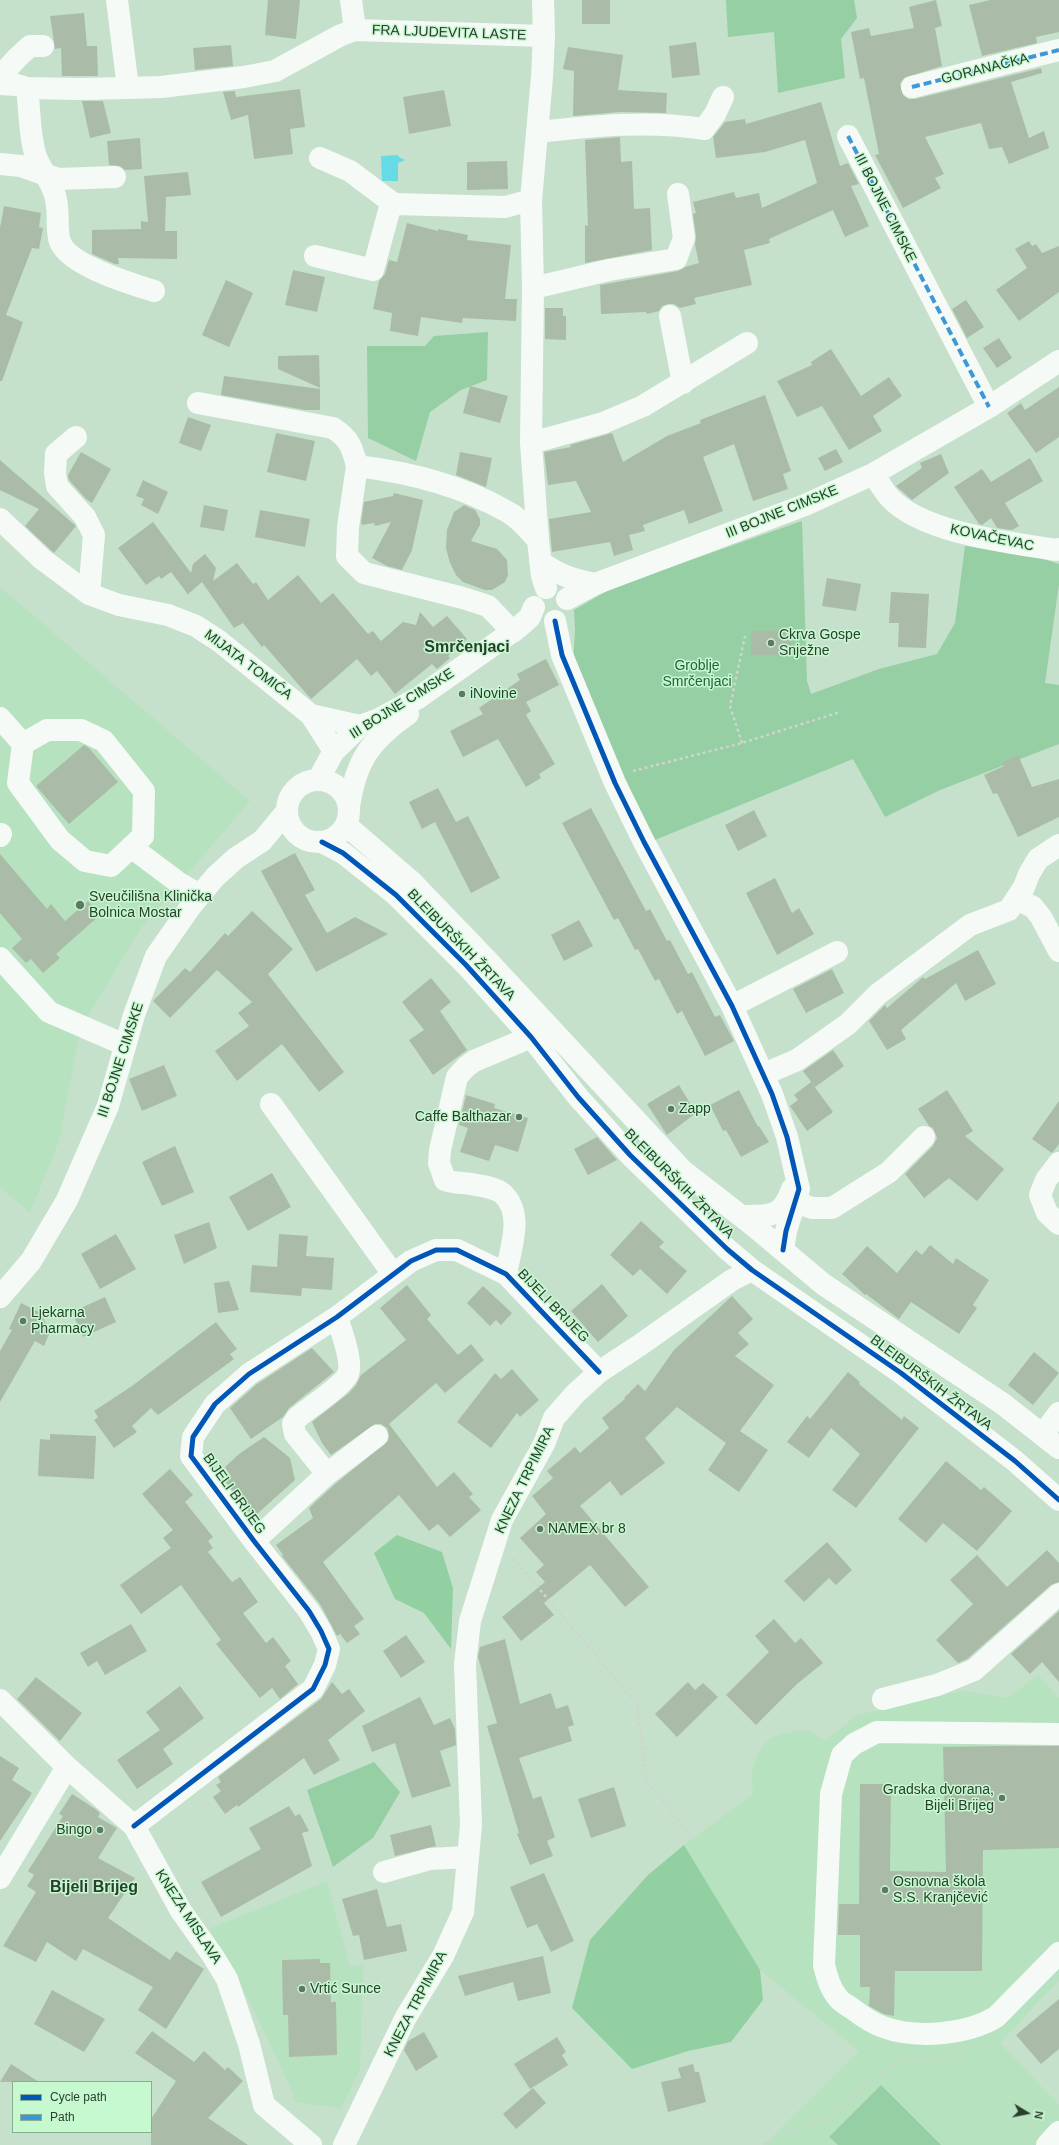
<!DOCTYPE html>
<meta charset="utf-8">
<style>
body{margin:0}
#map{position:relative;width:1059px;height:2145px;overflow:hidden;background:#c5e1cb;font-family:Arial,sans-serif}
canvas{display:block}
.legend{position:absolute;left:12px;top:2081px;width:140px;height:52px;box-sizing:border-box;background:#c7f9d1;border:1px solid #88ae90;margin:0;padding:5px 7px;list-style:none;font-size:12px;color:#2a3e2e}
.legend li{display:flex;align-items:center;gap:8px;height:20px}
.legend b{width:20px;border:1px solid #88ae90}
.north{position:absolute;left:1007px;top:2093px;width:40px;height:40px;-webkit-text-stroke:3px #c7f9d1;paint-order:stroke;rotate:100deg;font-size:11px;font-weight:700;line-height:16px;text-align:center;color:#2a3e2e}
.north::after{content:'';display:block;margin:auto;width:14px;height:18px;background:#2a3e2e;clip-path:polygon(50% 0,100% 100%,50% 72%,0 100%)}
</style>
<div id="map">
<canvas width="1059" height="2145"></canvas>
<ul class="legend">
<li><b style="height:5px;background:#0057b8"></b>Cycle path</li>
<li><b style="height:5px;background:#3c99d7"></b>Path</li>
</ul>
<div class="north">N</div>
</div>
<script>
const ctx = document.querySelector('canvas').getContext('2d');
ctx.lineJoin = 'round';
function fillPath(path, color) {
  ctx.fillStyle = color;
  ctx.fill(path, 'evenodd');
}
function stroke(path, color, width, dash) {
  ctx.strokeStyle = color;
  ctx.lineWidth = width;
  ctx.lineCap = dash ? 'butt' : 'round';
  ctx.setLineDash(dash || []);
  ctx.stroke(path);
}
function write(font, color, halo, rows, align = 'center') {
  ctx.font = font + ' Arial,sans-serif';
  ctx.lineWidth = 3;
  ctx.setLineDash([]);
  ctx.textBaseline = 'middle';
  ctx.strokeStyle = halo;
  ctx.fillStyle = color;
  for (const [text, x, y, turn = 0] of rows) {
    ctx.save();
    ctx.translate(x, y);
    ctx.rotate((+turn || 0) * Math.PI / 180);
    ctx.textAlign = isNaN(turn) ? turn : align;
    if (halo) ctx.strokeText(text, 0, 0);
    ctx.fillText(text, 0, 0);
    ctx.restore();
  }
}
fillPath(new Path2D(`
 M0,587l250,214 -108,126 -61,100 -22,114 -29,72 -30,-26z
 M1038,1675l21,23v282l-59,63 59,62v18l-21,22h-274l95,-94 -99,-81 -76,-125 69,-51 -1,-23 6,-19 12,-14 11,-4 21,-4 9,2 14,9 32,-26 105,-24 46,7z
 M327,1881l23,86 13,-2 -3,105 -19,38 -46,-6 -3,-11 -38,-81 -45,-81z`), '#b7e2bf');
fillPath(new Path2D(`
 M726,0h128l3,18 -16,21 4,39 -67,15 -4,-61 -46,5z
 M488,332l-1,48 -26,10 -31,22 -14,49 -48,-23 -1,-92h58l9,-10z
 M802,521l5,160 4,13 68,-25 58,-15 18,-31 10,-77 53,5 41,13v20l-14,99 14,2v59l-119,46 -55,27 -32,-58 -198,81 -43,-86 -39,-88 2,-36 -1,-20 40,-23z
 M374,1762l26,30 -27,46 -40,29 -26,-77z
 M881,2085l60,60h-103l-9,-8z`), '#96cfa3');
fillPath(new Path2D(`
 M397,1535l45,17 11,36 -2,61 -27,-36 -29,-14 -21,-46z
 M684,1845l76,125 3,30 -32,42 -43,9 -56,18 -60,-61 18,-68 58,-65z`), '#92cfa1');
fillPath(new Path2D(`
 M398,155l1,2 6,3 -7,3v18h-16l-1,-25z`), '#66dbe5');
fillPath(new Path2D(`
 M268,0h32l-4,39 -31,-4z
 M582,0h28v24h-28z
 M936,0l6,26 -7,2 7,38 -38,12 -4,6 3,11 5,4h7l126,-31 1,5 -31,9 18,56 15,-7 5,17 -40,16 -7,-17 -13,2 -8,-26 -56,14 19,37 -9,4 6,10 -38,20 -28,-53 4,-1 -15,-76 -4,1 -9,-47 18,-4 2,8 43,-8 -5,-21z
 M990,0h69v32l-23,5 1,6 -55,13 -13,-51z
 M84,13l3,33h10l1,30h-36l-1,-28 -6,1 -5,-33z
 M696,42l4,33 -28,3 -3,-32z
 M231,45l2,21 -38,4 -2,-22z
 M568,47l55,8 -5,35 49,3 -1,20 -46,-1 -47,4 1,-45 -11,-2z
 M300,89l5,38 -15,2 3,25 -39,5 -6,-44 -17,5 -8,-28 12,-1 1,6z
 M444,90l7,36 -42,8 -6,-37z
 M82,101h21l8,32 -21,5z
 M821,102l19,64 8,-3 11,21 -8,2 18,40 -24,11 -12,-27 -64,29 1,4 -26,7 8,35 -58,13 2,6 -16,4 -6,-4h-6l-6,2 -3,5 -12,3 -1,-2 -45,2 -1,-29 78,-14 7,-4 14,-4 -4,-18 1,-9 -3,-22 3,-1 -3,-11 41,-10 2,6 23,-5 3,15 55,-25 -12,-43 -40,12 -49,6 -3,-21 12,-15 20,-3 1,5z
 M620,137l1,25 11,-1 2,48 16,-1 2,42 -67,13v-38l3,1 -3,-86z
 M140,138l2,31 -17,1 -5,-4 -11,-1 -2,-24z
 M507,161l1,28 -41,1v-28z
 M188,172l3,23 -25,2 -1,34h12v28l-59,-1 1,6h-4l-23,-10v-24l49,-1v-8l7,1 -4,-46z
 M4,206l37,7 -2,14 4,1 -4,21 -7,-1 -26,67 17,7 -21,59h-2v-153z
 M407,223l31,8v-2l30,6 -1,5 44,5 -6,54h12l-1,22 -53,-3 -1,5 -41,-6 -3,19 -28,-5 2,-18 -19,-4 6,-28 6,-7 4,-14 8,2z
 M1029,241l3,5 4,-2 6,9 17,-7v46l-40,29 -23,-31 31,-22 -12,-19z
 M293,270l32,7 -8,35 -32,-7z
 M226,280l27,13 -24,54 -27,-12z
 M966,300l18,27 -17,11 -15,-29z
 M545,308h18v8h3v24l-21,-1z
 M999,338l13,20 -15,10 -14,-20z
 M831,349l30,47 28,-19 13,19 -29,20 9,15 -33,19 -27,-44 -25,11 -20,-36 35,-16 -1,-3z
 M319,355l1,33 -42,-19v-13z
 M224,376l96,13v21h-15l-84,-15z
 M470,386l38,10 -8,27 -37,-10z
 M1059,387v50l-23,16 -29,-40 14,-10 4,7z
 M765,395l26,76 -8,3 5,15 -35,12 -19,-57 -31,13 20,54 -34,13 -5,-14 -41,15 2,6 -16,4 4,15 -19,6 -4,-14 -58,10 -3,-33 42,-7 -15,-31 -28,4 -4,-33 27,-5 -1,-2 42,-12 11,29 44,-26 34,-13 -1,-3z
 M188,417l23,8 -10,26 -22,-8z
 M276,433l39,8 -9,40 -39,-9z
 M836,449l7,13 -18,9 -7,-13z
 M81,452l30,17 -19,34 -6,-4 -17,-19 -1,-5z
 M460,452l32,6 -6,29 -30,-12z
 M941,454l8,19 -37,27 -16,-14 26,-18 -2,-5z
 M1030,458l13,23 -38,22 14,23 -7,4 -15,-2 -6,-10 -9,7 -3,-1 -25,-37 28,-18 9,13z
 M0,460l76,66 -22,27 -29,-27 14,-17 -39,-19z
 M143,480l25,12 -10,22 -17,-9 3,-6 -8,-3z
 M394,493l29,7 -11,50 -10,20 -15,-4 -15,-8 19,-36 -16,4 -1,-3 -12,2 -1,-2 3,-21 29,-6z
 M204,505l24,5 -4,21 -24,-4z
 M464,505l11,5 5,9v6l-9,16 26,8 10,11 1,15 -3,7 -13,8h-7l-22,-8 -7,-7 -6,-12 -4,-15 1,-18 7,-18z
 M260,510l50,9 -5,28 -50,-10z
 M153,522l38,51 2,-9 12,-10 11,14 -3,13 24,-18 16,21 3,-2 12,18 30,-25 23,28 12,-10 35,41 5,-3 8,10 22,-19 13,3 4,-13 13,15 14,-11 20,23 -19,17 2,2 -13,11 -5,-5 -37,30 -18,-23 -6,5 -14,-17 -46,40 -47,-54 -2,2 -19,-24 -9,5 -32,-46 -15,13v-2l-16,-21 -10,7 -2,-3 -13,9 -28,-37z
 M827,578l34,6 -5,27 -34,-5z
 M891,592l38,2 -3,54 -28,-1 1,-24h-10z
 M791,630v25h-40v-24z
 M546,659l13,26 -33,17 5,9 -5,4 29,49 -16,10 2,4 -15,9 -28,-48 -35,18 -13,-26 33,-17 -4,-6 41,-28 -3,-6z
 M84,745l5,3 29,34 -49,42 -33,-38z
 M1018,755l14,32 27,-8v38l-41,20 -21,-44 -4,1 -9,-19 20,-9 -1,-4z
 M438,788l18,34 12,-6 32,62 -29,15 -36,-71 -13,7 -13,-27z
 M591,808l55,103 4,-2 17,32 3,-1 18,34 4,-2 23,45 5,-2 14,26 -29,15 -23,-45 -5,3 -18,-35 -4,2 -17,-32 -3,1 -17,-32 -4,2 -52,-97z
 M754,810l13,26 -29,15 -13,-26z
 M295,853l20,37 -10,5 22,38 28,-16 33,17 -72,38 -55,-101z
 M0,854l47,55 4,-5 14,17 23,-20 12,14 -44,39 4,4 -17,15 -12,-14 -5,4 -14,-15 10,-9 -22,-26z
 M775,878l17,35 7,-5 15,26 -37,21 -31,-62z
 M252,911l41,38 -25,25 76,98 -25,20 -37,-48 -45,37 -22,-30 34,-25 -11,-13 14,-11 -35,-32 -47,48 -17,-17 32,-33 5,4 35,-39 3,3z
 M579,920l14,26 -29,15 -13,-26z
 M978,950l18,34 -31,17 -9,-18 -55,47 5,9 -19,11 -18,-29 16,-16 2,3 36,-31 2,2z
 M832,969l12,24 -38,20 -13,-24z
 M431,978l20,24 -11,9 27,39 -34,25 -24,-35 15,-10 -22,-28z
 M833,1050l11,16 -29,21 -12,-16z
 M164,1065l13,31 -35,15 -13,-32z
 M811,1082l22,30 -26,19 -17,-25 8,-6 -4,-5z
 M679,1085l17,28 -29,22 -20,-31z
 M739,1090l19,37 1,-1 10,16 -28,15 -15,-27 -3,1 -13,-26z
 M947,1090l26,41 -8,5 39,33 -27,32 -28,-23 -25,20 -19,-24 28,-28 4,-8 -4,-10 -4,-2 -11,-17z
 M466,1095l29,9 -1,4 34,10 -10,34 -23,-7 -6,16 -29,-9 8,-24 -9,-3z
 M1059,1101v43l-7,9 -20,-14z
 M597,1137l20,23 -29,15 -14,-26z
 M175,1146l19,46 -32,14 -20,-44z
 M272,1173l19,34 -43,24 -19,-34z
 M641,1221l23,21 -5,5 28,24 -20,23 -27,-25 -7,7 -23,-21z
 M209,1222l8,26 -33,16 -10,-29z
 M116,1234l20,35 -36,20 -19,-35z
 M279,1234l29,2 -2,20 28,2 -2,32 -30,-2 -1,8 -51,-4 2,-27 25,2z
 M930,1245l23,19 3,-6 33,22 -16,25 4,3 -18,26 -48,-32 -12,17 -33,-25 -1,1 -23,-21 25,-28 30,27 19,-23 6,5z
 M229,1281l10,29 -21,3 -4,-30z
 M602,1284l26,32 -30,26 -27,-31z
 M407,1285l24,30 -4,4 31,36 13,-11 13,16 -39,33 -9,-10 -47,41 48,63 17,-15 19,22 -4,3 12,13 -31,27 -12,-13 -9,7 -30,-36 -76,67 41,57 -10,7 6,8 -13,9 -7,-9 -3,2 -17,-32 -38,-48 1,-1 -7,-10 37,-27 -4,-10 26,-24 53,-43 1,-6 -2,-7 -6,-4h-6l-44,31 -9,-12 -10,-21 37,-29 7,-8 5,-10 45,-35 -26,-32z
 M483,1286l29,27 -11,12 -5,-5 -6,6 -23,-23z
 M732,1296l21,23 -15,14 11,11 -14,12 39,29 -34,46 28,19 -29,42 -31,-22 18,-27 -49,-36 -32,31 20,25 -44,33 -11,-15 -30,25 69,81 -24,20 -35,-42 -46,38 10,12 -33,26 -19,-24 43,-35 -9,-10 8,-7 -24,-27 26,-24 -14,-18 21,-18 -6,-7 28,-24 5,6 29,-25 -7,-10 23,-19 -1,-1 14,-14 7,7 29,-41z
 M105,1297l11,25 -33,15 -11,-25z
 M21,1303l20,10 9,19 -6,14 -9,-5 -35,61v-51l12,-21 -3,-1z
 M216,1322l21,27 -7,5 4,5 -76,56 -7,-7 -19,18 5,6 -23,16 -20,-28 4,-3 -4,-6 38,-25z
 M312,1348l22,24 -45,36 -6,9 -32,22 -21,-31 27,-24z
 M1034,1352l25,21 -26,32 -25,-20z
 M512,1369l27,31 -19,17 -3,-4 -26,35 -34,-26 38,-49 6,6z
 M848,1372l12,10 -1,2 43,36 2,-4 15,12 -63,80 -24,-18 28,-36 -29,-26 -22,30 -22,-16 20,-26 3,3z
 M50,1434l46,2 -2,43 -56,-3 2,-37 10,1z
 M264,1437l26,21 5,22 -38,34 -9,-3 -23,-30 6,-5 -6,-9 14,-13z
 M946,1461l35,29 3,-3 28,24 -35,40 -34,-28 -17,20 -28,-24z
 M170,1469l23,26 -8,7 28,35 -5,4 5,7 -5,4 24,30 8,-5 18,25 -15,11 23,30 7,-6 18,24 -6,5 13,18 -18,15 -8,-11 -12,10 -44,-54 5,-4 -40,-55 -40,29 -21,-29 51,-37 -8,-10 10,-8 -31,-36z
 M827,1542l25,28 -16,15 -7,-7 -25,24 -20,-21z
 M1047,1550l12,13v19l-8,3 -84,74 -9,4 -22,-23 37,-36 -23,-24 27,-25 30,32z
 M1059,1611v71l-17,-20 -12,12 -19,-20z
 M774,1619l21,24 6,-5 22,25 -26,21 -41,41 -30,-30 43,-43 -14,-16z
 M131,1624l16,27 -42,24 -8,-14 -9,6 -8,-14z
 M406,1635l19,27 -24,16 -18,-27z
 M505,1639l15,65 31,-11 5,16 12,-4 6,20 -6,2 4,14 -53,17 14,41 8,-3 14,41 -8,4 6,15 -23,9 -13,-31 2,-1 -32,-107 10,-3 -19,-66 2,-10z
 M36,1677l46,36 -22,28 -43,-42z
 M332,1682l10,12 7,-5 16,22 -37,29 12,20 -26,15 -10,-17 -66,49 -1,-2 -12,9 -12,-17 8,-6 -5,-6 5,-3 -3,-5 103,-78z
 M688,1682l7,8 8,-7 15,14 -41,40 -22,-23z
 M180,1686l24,32 -41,31 10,15 -36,25 -20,-29 43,-30 -14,-18z
 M420,1697l14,28 16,-7 5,11 1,16 -16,6 11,35 -39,12 -17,-55 -23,9 -10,-26z
 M994,1746h65v102l-76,2 -1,121h-87l-1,45 -10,-2 -15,-8 1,-19h-10v-52h-22l1,-31h20l1,-120h31l-1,87 56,1 -3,-125z
 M0,1756l19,12 -7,12 20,13 -32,48z
 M614,1787l12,39 -35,12 -13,-39z
 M72,1794l22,14 6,5 -2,4 19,11 -19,30 37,20 -27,40 62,42 6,-9 28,18 -38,60 -28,-19 15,-23 -70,-38 -7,12 -29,-19 -11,20 -33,-16 33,-54 -9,-6 7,-11 -6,-4 35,-55 -4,-2z
 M289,1806l6,10 5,-2 9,17 -7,2 10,33 -91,51 -20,-35 60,-33 -12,-21z
 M431,1825l5,21 -41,10 -5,-21z
 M544,1873l30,68 -23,11 -14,-28 -10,4 -17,-41z
 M377,1889l10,38 14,-3 6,27 -43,9 -5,-25 -6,1 -11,-37z
 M543,1956l8,37 -33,8 -5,-19 -48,14 -7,-20z
 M320,1959v4h10l1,39h5l1,53 -48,2 -1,-42h-5l-1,-55z
 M52,1990l53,29 -21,33 -50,-28z
 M1059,1999v50l-18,15 -25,-29z
 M152,2031l42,31 10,-11 21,19 3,-3 15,14 -35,37 40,27h-97v-26l25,-38 -41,-28z
 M424,2032l14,25 -22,14 -12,-21 4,-9z
 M557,2037l9,15 -4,3 6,10 -38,24 -16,-25z
 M11,2064l28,18h-39z
 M693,2064l2,8h4l7,30 -38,10 -7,-30 20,-4 -3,-10z
 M533,2088l13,15 -30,26 -13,-15z`), '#aabca8');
stroke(new Path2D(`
 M742,743l-12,-37 15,-70
 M633,771l109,-28 98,-31
 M513,1558l124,146 9,76 47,59
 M763,2145l18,-11 20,-5 30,-13 38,-34 31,-22 56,-2 12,-7`), '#ced5cf', 2.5, [3, 3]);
stroke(new Path2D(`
 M117,0l11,88
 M351,0l4,30
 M543,0l1,36 -2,41 -11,123 2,88 -2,155 7,97 4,36 4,12
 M0,77l17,-19 13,-12h13
 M0,84l17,1 10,3 51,1 50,-1 33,-1 83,-10 31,-6 66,-36 14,-5 189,6
 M912,87l147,-37
 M27,88c3,23 2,47 9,69 5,12 14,23 18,35 6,15 2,31 5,46 4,26 73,46 95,53
 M537,132c56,-6 112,-12 167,-3l11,-15 8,-17
 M848,136l141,271
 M320,158l30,13 44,33
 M0,164l21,2 37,13 57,-2
 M315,256l58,14 16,-59 5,-7 111,3 26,-7
 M533,288l76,-18 67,-11 8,-21 -6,-44
 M670,316l13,67
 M198,403l135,25c17,11 19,19 24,38 50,6 105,20 149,45 13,6 22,19 32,29
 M76,437l-20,17 -1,19 2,13 28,31 9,18 -5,59
 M531,443l72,-20 40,-17 104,-63
 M357,466l-9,61 -1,29 17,17 99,25 25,8 25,26
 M873,474c6,8 11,18 18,25 35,35 118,43 165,51l3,-1
 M0,519l42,40 47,35 30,11 49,10 28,11 23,15 92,74
 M540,561c17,14 35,19 55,23
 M567,599l28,-15 210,-79 68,-31 116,-67 70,-46
 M555,621l7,34 53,128 29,59 88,164 40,88 15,43 12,52 -13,42 -3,19
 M0,718l23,26 -5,39 42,57 25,21 26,5 32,-30 1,-45 -40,-50 -23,-11h-34l-24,14
 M334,751l-23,-36 49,11
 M318,780l16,-29 26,-25 19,-7 39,-21 101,-71 11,-10 4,-10
 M287 811a31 31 0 1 1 62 0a31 31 0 1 1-62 0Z
 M349,807c7,-47 21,-66 59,-93
 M346,825l66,57 75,78 196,211 71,55 69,58 180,120 56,44
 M0,836l1,-2
 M322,842l21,11 53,42 70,70 65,72 47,60 52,58 97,94 25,21 149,103 114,88 44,39
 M131,847l48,36 21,12
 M1016,899l17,8 8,10 18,34
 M0,958l49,54 76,33
 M732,1006l105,-54
 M764,1074l33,-14 51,-36 30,-30 92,-69 39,-15 15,-23 5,-13 9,-15 21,-14
 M271,1104l122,170
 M1059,1163l-13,17 -6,15 7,18 12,11
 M788,1199l24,9h20l57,-36 35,-35
 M742,1216c27,0 40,2 50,-27
 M506,1274c4,-24 19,-61 -4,-81 -5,-4 -19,-7 -26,-8 -11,-3 -21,-1 -31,-5l-6,-17 1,-13 17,-73 9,-10 8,-6 57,-24
 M0,1297l31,-36 36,-61 41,-94 26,-91 22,-59 35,-50 24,-29 21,-19 26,-17 25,-30
 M1043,1434l16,-21
 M327,1474l-32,-40 -2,-10 4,-6c10,-9 47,-33 51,-44 5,-12 -7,-44 -11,-57
 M254,1541l73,-67 50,-38
 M883,1699l54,-14 37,-15 85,-76
 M0,1700l67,67 67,59 47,85 32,45 14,23 22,65 15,61 47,40
 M1059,1734l-182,-2 -23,12 -12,11 -11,39 -7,171c3,12 6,24 15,34 3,4 10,7 15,11 8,6 18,13 29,17 33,12 83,8 113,-10l63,-64
 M134,1826l179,-137 12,-24 4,-16 -8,-18 -12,-20 -55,-70 -63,-85 2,-19 22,-33 34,-30 88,-57 74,-56 25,-11h21l49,24 93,98
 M384,1872l46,-13 37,-2
 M0,1878l67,-111
 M344,2145l62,-128 37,-61 20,-44 8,-87 -6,-161 5,-43 32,-101 42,-76 10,-26 21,-24 24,-22 41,-27 92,-65 20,-10
 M1047,2145l12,-13`), '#f6faf7', 22);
stroke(new Path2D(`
 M912,87l147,-37
 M848,136l141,271`), '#3c99d7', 4, [8, 4]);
stroke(new Path2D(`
 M555,621l7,34 53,128 29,59 88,164 40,88 15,43 12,52 -13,42 -3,19
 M322,842l21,11 53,42 70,70 65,72 47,60 52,58 97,94 25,21 149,103 114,88 44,39
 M134,1826l179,-137 12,-24 4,-16 -8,-18 -12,-20 -55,-70 -63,-85 2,-19 22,-33 34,-30 88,-57 74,-56 25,-11h21l49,24 93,98`), '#0057b8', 5);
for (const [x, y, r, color] of [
 [771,643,4,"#607765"],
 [462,694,4,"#607765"],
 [80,905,5,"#607765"],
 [671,1109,4,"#607765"],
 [519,1117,4,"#607765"],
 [23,1321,4,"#607765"],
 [540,1529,4,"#607765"],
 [1002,1798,4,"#607765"],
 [100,1830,4,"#607765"],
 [885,1890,4,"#607765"],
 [302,1989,4,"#607765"]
]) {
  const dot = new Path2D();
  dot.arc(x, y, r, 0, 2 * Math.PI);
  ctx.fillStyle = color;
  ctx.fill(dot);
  stroke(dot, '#c7f9d1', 1.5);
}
write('14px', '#2a3e2e', '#c7f9d1', [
 ["FRA LJUDEVITA LASTE",449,33,2],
 ["GORANAČKA",985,69,-14],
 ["III BOJNE CIMSKE",885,208,63],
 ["III BOJNE CIMSKE",782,512,-22],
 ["KOVAČEVAC",992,538,12],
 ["MIJATA TOMIĆA",248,665,37],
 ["III BOJNE CIMSKE",402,704,-32],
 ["BLEIBURŠKIH ŽRTAVA",461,945,46],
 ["III BOJNE CIMSKE",121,1060,-72],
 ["BLEIBURŠKIH ŽRTAVA",679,1184,45],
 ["BIJELI BRIJEG",553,1306,46],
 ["BLEIBURŠKIH ŽRTAVA",931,1383,37],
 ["KNEZA TRPIMIRA",525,1480,-64],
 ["BIJELI BRIJEG",234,1494,54],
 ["KNEZA MISLAVA",188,1917,57],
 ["KNEZA TRPIMIRA",416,2004,-62]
]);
write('14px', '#2a3e2e', '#c7f9d1', [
 ["Ckrva Gospe",779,635],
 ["Snježne",779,651],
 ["iNovine",470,694],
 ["Sveučilišna Klinička",89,897],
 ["Bolnica Mostar",89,913],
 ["Zapp",679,1109],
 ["Caffe Balthazar",511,1117,"right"],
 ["Ljekarna",31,1313],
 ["Pharmacy",31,1329],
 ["NAMEX br 8",548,1529],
 ["Gradska dvorana,",994,1790,"right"],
 ["Bijeli Brijeg",994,1806,"right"],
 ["Bingo",92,1830,"right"],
 ["Osnovna škola",893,1882],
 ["S.S. Kranjčević",893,1898],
 ["Vrtić Sunce",310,1989]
], 'left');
write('14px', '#236136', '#c7f9d1', [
 ["Groblje",697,666],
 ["Smrčenjaci",697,682]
]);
write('bold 16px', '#2a3e2e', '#c7f9d1', [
 ["Smrčenjaci",467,648],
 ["Bijeli Brijeg",94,1888]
]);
</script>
